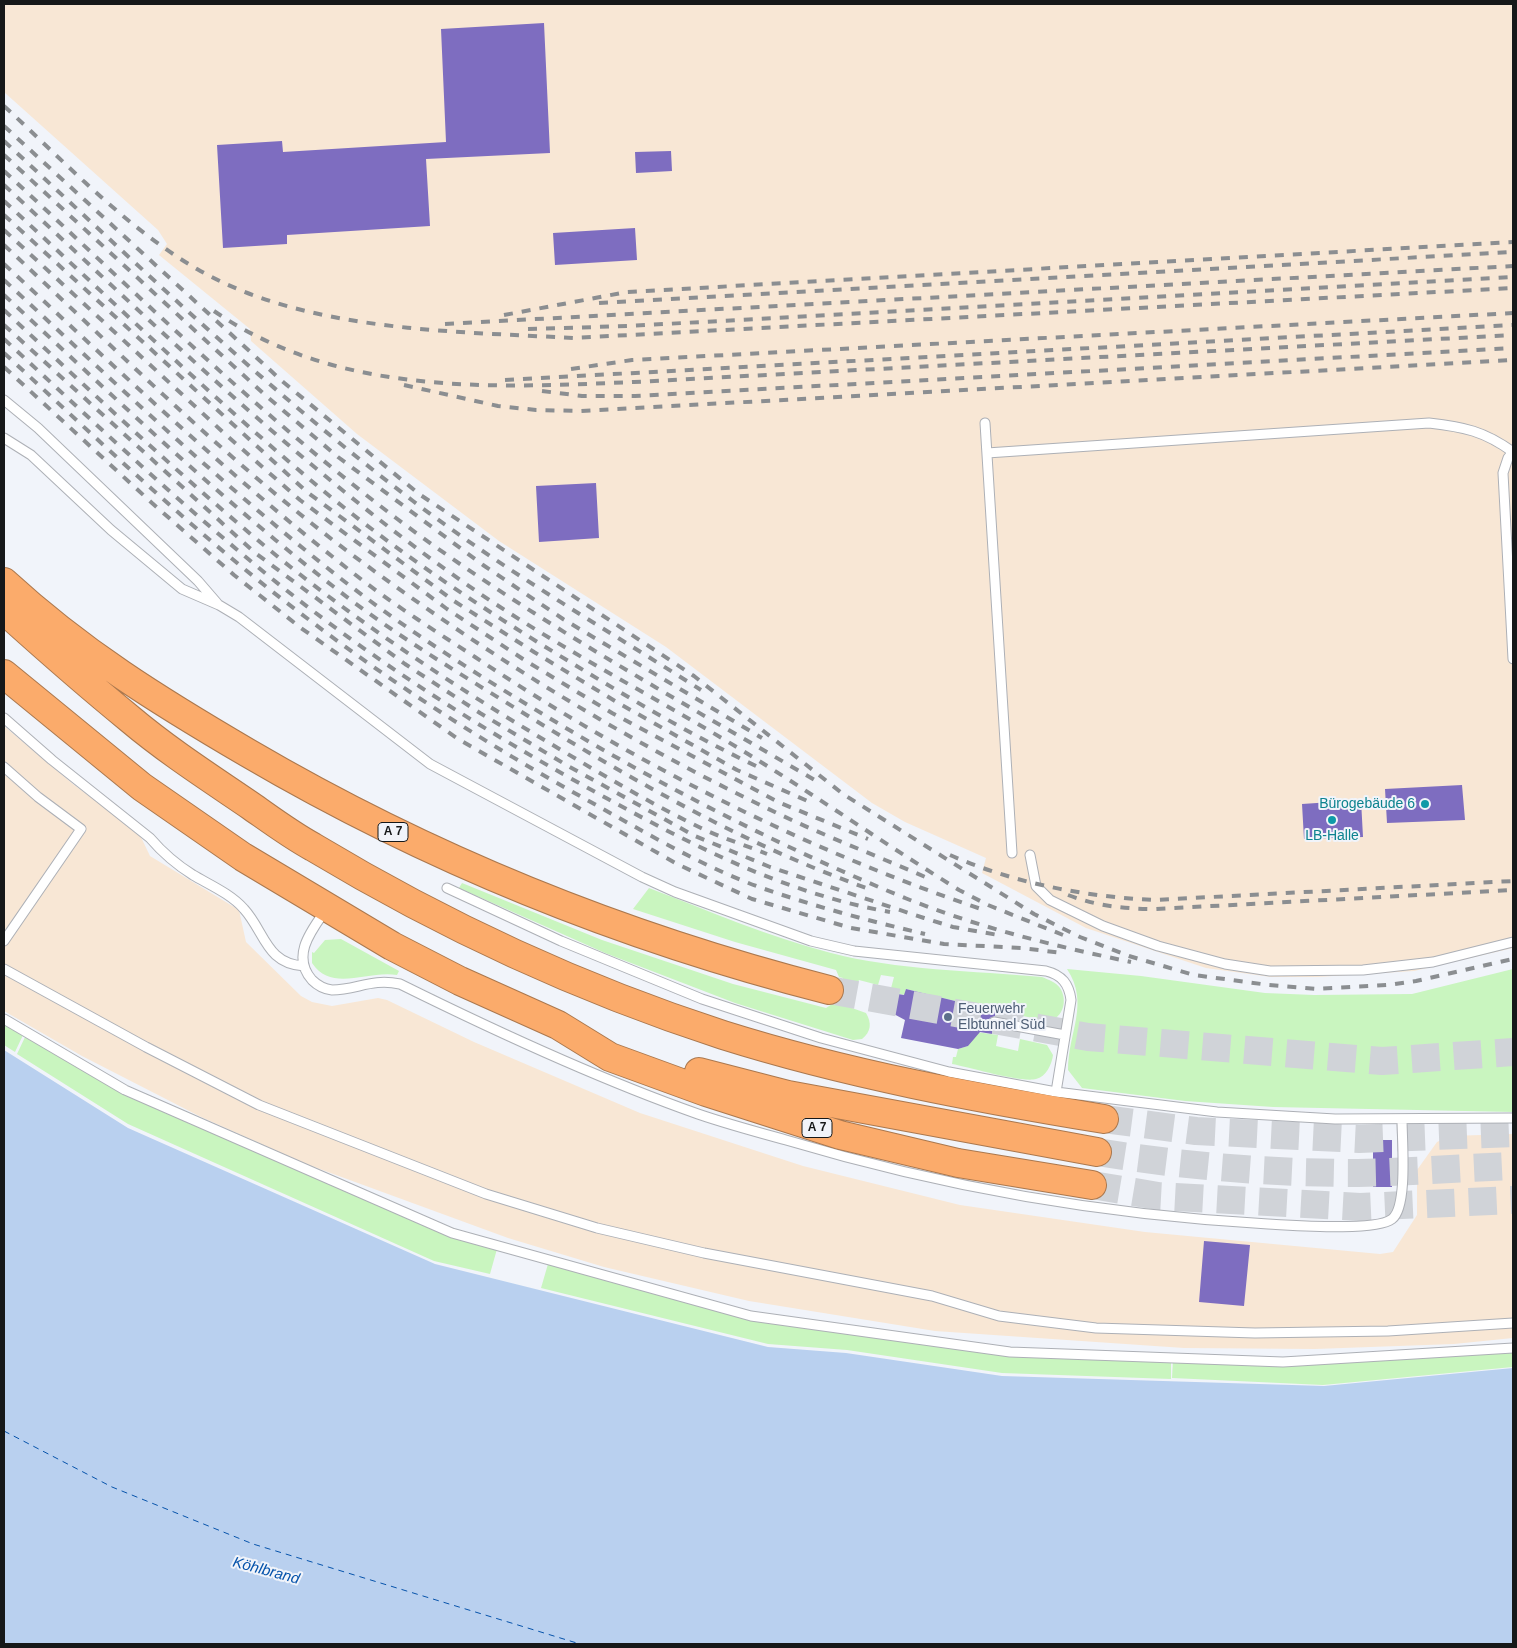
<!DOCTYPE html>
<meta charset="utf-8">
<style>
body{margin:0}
#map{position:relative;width:1517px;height:1648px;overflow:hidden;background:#f1f4fa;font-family:Helvetica,sans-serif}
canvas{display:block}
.frame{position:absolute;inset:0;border:5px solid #161819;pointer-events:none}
</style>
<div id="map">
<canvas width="1517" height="1648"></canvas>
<div class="frame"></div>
</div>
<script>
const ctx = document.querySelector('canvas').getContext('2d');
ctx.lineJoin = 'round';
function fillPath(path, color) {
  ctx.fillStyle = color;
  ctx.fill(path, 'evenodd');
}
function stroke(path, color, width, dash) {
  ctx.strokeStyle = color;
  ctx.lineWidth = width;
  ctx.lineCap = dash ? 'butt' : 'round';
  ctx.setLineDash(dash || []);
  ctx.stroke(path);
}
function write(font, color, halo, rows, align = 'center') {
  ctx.font = font + ' Helvetica,sans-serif';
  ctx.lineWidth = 4;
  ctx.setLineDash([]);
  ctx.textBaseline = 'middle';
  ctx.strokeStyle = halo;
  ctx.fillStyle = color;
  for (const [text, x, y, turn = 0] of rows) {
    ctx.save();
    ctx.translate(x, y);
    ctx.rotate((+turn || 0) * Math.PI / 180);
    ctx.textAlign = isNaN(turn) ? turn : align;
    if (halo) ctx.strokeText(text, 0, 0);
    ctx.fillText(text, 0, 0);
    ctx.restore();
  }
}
fillPath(new Path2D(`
 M4,4h1509v944l-99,23 -97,6h-46l-65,-9 -120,-40 -104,-55 4,-15 -81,-36 -33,-19 -206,-156 -167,-106 -142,-107 -106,-93 -1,-12 -91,-74 8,-11 -9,-14 -154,-138z
 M4,726l69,58 66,49 11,23 89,54 7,32 55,54 11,6 20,4 46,-8 9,2 87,42 166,71 163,53 157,39 185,27 235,22 13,-2 24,-37v-45l20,-28 12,-6 64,-2v204l-59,6 -139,5 -131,-1 -249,-17 -186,-30 -145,-34 -96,-29 -202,-74 -105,-47 -119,-61 -78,-45z`), '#f8e7d5');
fillPath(new Path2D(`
 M462,883l140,57 131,44 93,24 11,-7 15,5v2l14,5c6,10 5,19 -4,26l-9,1 -118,-37 -130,-50 -146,-65z
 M649,888c60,23 120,49 182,65 64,17 145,18 211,24 7,3 14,5 18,11 8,12 3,30 -11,33l-53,-10 -90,-22 -1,6 -15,-3 4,-15 -13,-2 -3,10 -19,-5 -2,4 -14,-3v-3l-4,-1 -3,-7 -101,-28 -102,-33z
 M341,939l58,32 -2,4c-30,-5 -65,18 -85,-12v-11l2,1 11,-13z
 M1067,969l74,7 124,17 49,2 98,-1 101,-25v143l-240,-5 -88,-6 -103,-13 -14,-18c0,-38 22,-66 -1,-101z
 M4,1021l20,12 -9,19 -11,-7z
 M976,1032l22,3 -2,11 22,5 2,-12 27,6 6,10c-1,9 -7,22 -17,24 -15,4 -67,-12 -84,-15l1,-7h3l2,-8 10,-3z
 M26,1035l101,58 370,156 -7,25 -56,-13 -306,-137 -111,-70z
 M548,1264l142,38 240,42 241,17v18l-169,-6 -155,-23 -79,-6 -227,-56z
 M1513,1350v17l-190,18 -151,-7 1,-18 109,4z`), '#c9f5bf');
fillPath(new Path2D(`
 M4,1050l124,78 307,136 333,83 78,6 156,23 322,10 189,-18v276h-1509z`), '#b9d0ef');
stroke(new Path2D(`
 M4,1431l108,56 141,57 327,100`), '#0653ab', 1, [6, 5]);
fillPath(new Path2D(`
 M544,23l6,130 -124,6 4,67 -143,9v9l-64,4 -6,-103 65,-4 1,11 163,-10 -5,-113z
 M671,151l1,20 -36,2 -1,-21z
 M635,228l2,32 -82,5 -2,-32z
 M596,483l3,55 -60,4 -3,-56z
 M1462,785l3,35 -78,3 -2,-34z
 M1361,800l2,37 -59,2 -2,-35z
 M906,989l90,22 -1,5 -5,2 -2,3 5,7 -1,6 -12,-2 -12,14 -10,3 -57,-11 4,-18 -13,-7v-4l2,-10 4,-5 6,1z
 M1373,1140h19v47h-19z
 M1204,1241l46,4 -6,61 -45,-4z`), '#7e6dc0');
stroke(new Path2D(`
 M829,990l259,47 294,24 131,-9
 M1104,1119l92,12 163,8 154,-6
 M1097,1152c86,14 173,21 261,21 51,-1 104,-5 155,-7
 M1092,1185l66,11 202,11 153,-7`), '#d0d3d8', 28, [28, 14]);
const lane = new Path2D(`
 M4,400l34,28 160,153 19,22
 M985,423l27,430
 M4,438l27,17 80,75 71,59 37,16 20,12 191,147 212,113 33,15 136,49 43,10 192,20c16,4 23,13 25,29l-15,92
 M1513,452l-5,6 -5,15 10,186
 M987,453l442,-30c35,4 55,8 84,29
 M4,718l48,42 98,78c12,14 27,27 43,37 17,10 38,19 51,34 21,23 22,55 60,57
 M4,767l34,30 43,32 -77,112
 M1030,855l6,31 14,14 53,26 55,20 67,18 45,7 93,-1 70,-8 80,-20
 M447,888l114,53 141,58 119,39 128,34 107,20 161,20 118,7 178,-1
 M325,911c-14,20 -34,45 -13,69 5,5 12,9 20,10 25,0 39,-12 68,-6 97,48 196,94 298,130 29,10 59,18 88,26 157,47 318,75 482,84 23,1 107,8 124,-5 16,-12 10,-79 10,-100
 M4,969l142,78 113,58 227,89 111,34 107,25 228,43 67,20 97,12 159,5 133,-2 125,-8
 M4,1019l121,71 327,143 299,83 259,36 273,10 230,-14
 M994,1022l71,13`);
const highway = new Path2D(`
 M4,582c76,70 155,119 244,171 181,106 377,185 581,237
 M4,610c41,37 83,74 126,109 38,32 80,59 121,87 20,14 40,29 62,41 128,77 268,142 410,188 124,39 253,63 381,84
 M4,674l138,113 101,70 149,89 68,35 98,44 52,32 96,35 134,43 118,28 134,22
 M699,1072l89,23 309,57`);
stroke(lane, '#adb0b6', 11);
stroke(highway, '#ab784e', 30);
stroke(lane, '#fff', 9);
stroke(highway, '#fbab6b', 28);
stroke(new Path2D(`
 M4,106c61,56 121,121 193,163 109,63 254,62 376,69l940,-50
 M4,126l278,255 137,113 275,182 149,118 191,120 46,23 49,19 65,19 75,10 47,4 72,-4 28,-4 97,-22
 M4,141c133,123 264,250 409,360 92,70 191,127 288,189
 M4,155l261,240 73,62 145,108 80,54 199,119
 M4,171c128,118 253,242 392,347 133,100 279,180 422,264
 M4,185c149,138 295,282 462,399 90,63 188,112 282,170 71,44 140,92 211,136l29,15 75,30
 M4,201c102,94 203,192 310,282 81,68 170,127 261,182 59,36 120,72 183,102
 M4,215l303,277 147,109 80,51 86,52 117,66 75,33
 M4,230l221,204 75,66 147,109 79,52 86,52 166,89 90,37
 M4,245c116,108 230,223 358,317 135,100 281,189 434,260 44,20 91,38 136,58
 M4,264c112,104 223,210 344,305 40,32 84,60 127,88 157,105 332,194 512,254
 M4,280c110,102 218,205 336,298 65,51 136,96 206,138 115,70 235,131 359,182 72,29 149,48 226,64
 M4,295c108,100 214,202 330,292 58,46 123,85 186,124 112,69 225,134 349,178
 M599,303l914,-51
 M4,310c84,79 168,158 256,232 86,72 180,135 276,193 52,31 109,66 165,93 21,10 44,17 66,26
 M214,311c124,85 276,77 420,71l879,-47
 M504,315l123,-23 886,-50
 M445,324l1068,-58
 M4,325l250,227 151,112 75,49 88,53 127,70 75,31 154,51 29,9 45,8
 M528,329l101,-3 884,-49
 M4,339c80,74 159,149 243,219 110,93 234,172 361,241 89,49 180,95 282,113
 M4,353c99,91 196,185 304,266 88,67 182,127 279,181 56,31 112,65 172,87 54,19 110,34 166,47
 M4,367l148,136 82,72 67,53 157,111 219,125 75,35 99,29 93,16 77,4 42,5
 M571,369l61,-9 881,-47
 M505,380l1008,-55
 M404,385l94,21 38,4 45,1 932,-51
 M542,391l40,5h53l878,-48
 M950,855c63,28 136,42 205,45l358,-19
 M1068,895c29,11 57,14 88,14l357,-19`), '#8b8e91', 4, [9, 9]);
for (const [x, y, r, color] of [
 [1425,804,5,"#0f9aa8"],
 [1332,820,5,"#0f9aa8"],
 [948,1017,5,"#5c6f8a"]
]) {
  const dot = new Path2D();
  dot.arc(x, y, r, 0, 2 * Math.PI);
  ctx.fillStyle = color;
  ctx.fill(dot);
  stroke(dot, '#f1f4fa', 2);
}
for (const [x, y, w] of [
 [393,832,30],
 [817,1128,30]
]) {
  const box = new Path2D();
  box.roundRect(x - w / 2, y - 9.5, w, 19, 4);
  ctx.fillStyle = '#f1f4fa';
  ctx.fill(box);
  stroke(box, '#161819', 1);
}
write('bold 12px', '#161819', null, [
 ["A 7",393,832],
 ["A 7",817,1128]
]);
write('14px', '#0d838f', '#f1f4fa', [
 ["Bürogebäude 6",1415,804],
 ["LB-Halle",1332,836,"center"]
], 'right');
write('14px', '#4e5e75', '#f1f4fa', [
 ["Feuerwehr",958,1009],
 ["Elbtunnel Süd",958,1025]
], 'left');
write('italic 15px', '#0653ab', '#f1f4fa', [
 ["Köhlbrand",266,1571,15]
]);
</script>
